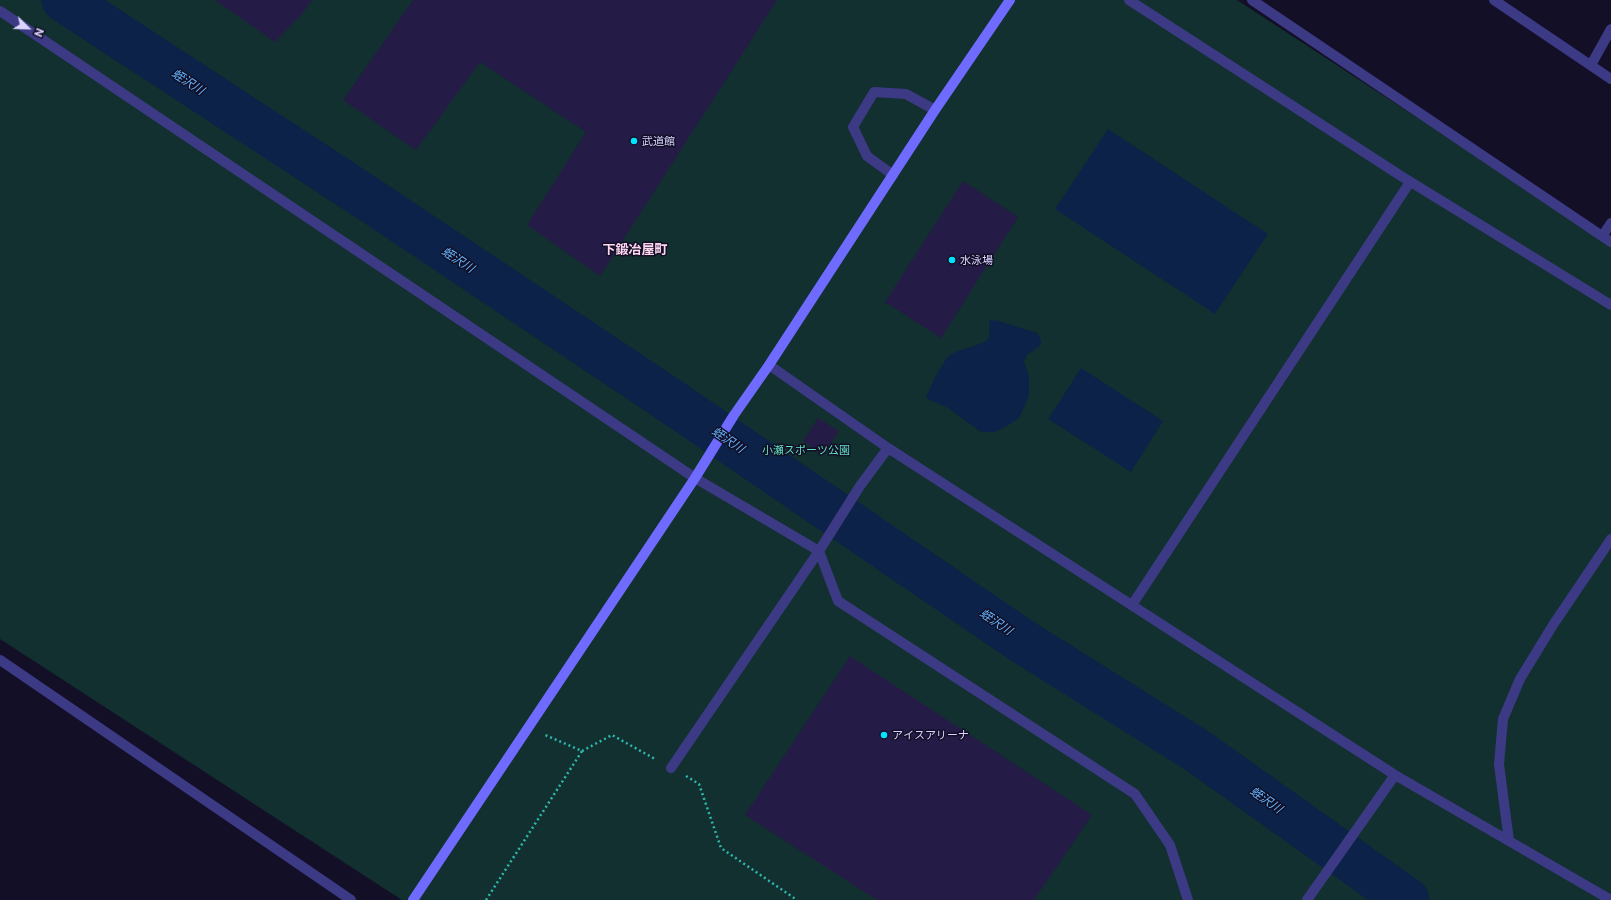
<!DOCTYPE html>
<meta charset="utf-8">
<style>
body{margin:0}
#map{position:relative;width:1611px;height:900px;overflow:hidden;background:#130f26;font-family:Commissioner,sans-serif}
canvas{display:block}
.north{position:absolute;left:8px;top:8px;width:40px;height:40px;-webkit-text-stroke:3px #130f26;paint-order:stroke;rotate:113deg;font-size:11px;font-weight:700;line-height:16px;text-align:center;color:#d9d4ff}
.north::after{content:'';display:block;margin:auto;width:14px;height:18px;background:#d9d4ff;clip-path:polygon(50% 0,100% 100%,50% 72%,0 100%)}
</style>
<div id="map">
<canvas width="1611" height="900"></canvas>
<div class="north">N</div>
</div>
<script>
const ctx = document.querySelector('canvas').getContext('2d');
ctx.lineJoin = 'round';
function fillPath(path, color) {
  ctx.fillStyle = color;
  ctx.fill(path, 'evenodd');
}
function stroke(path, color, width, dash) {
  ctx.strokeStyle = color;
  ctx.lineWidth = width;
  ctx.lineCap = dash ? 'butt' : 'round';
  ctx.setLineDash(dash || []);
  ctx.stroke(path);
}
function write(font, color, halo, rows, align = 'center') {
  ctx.font = font + ' Commissioner,"Noto Sans JP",sans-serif';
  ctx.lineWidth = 3;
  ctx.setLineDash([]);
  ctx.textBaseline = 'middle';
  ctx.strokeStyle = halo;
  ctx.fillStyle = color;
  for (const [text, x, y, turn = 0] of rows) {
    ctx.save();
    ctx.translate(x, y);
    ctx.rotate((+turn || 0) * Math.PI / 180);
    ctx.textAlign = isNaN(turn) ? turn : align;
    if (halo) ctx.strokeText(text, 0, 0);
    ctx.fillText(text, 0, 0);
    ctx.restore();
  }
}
fillPath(new Path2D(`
 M0,0h1237l374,244v656h-1209l-402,-261z`), '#12302f');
fillPath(new Path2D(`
 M1108,129l160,105 -53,80 -160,-105z
 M995,320l42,13 4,7v5l-14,10 -3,7 5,14v20l-10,22 -12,8 -13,6h-13l-33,-24 -22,-10c6,-14 12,-29 22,-41 10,-10 37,-10 41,-20 1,-5 0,-12 0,-16z
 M1081,368l82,53 -32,51 -83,-53z`), '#0c2248');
stroke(new Path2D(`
 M64,0l306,200 286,191 366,250 174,109 211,150`), '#0c2248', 45);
fillPath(new Path2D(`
 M215,0h97l-10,14 -27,28z
 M413,0h364l-177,276 -73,-51 59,-93 -106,-70 -64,88 -73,-50z
 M963,181l55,36 -77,121 -56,-36z
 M818,418l21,13 -16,24 -20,-14z
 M850,656l242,159 -58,85h-157l-132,-85z`), '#241b47');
stroke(new Path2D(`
 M582,751l30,-16 43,24
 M686,776l13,8 22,64 76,52
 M486,900l96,-149 -37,-16`), '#2fb8b0', 2.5, [2, 3]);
stroke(new Path2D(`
 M1129,0l272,176 210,129
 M893,175l-26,-19 -14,-29 21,-35 32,2 29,16
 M1603,235l8,-12
 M769,365l119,83 507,327 216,125
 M695,478l124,73 19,50 297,193 35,51 18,55
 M1132,605l278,-423
 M671,768l148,-217 41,-65 28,-38
 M1509,841l-10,-77 4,-45 17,-40 33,-54 58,-86
 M1307,900l88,-125`), '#3d3a85', 10);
stroke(new Path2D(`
 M1252,0l359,242
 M1494,0l117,79
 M0,11l695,467
 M1591,65l20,-36
 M0,660l351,240`), '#3d3a85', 10);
stroke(new Path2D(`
 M413,900l282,-422 39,-63 35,-50 166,-255 75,-110`), '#6f6bff', 10);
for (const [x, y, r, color] of [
 [634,141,4,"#00e5ff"],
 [952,260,4,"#00e5ff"],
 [884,735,4,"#00e5ff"]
]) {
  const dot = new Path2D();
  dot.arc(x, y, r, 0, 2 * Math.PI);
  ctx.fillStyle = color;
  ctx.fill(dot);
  stroke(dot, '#130f26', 1.5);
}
write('11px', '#d9d4ff', '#130f26', [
 ["武道館",642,141],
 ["水泳場",960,260],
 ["アイスアリーナ",892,735]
], 'left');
write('11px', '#5fe0c0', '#130f26', [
 ["小瀬スポーツ公園",806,450]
]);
write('italic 12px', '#62b6ff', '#130f26', [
 ["蛭沢川",188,82,33],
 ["蛭沢川",458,260,33],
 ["蛭沢川",728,440,34],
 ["蛭沢川",996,622,34],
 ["蛭沢川",1266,800,35]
]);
write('bold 13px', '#ffd6f0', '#130f26', [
 ["下鍛冶屋町",635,250]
]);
</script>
